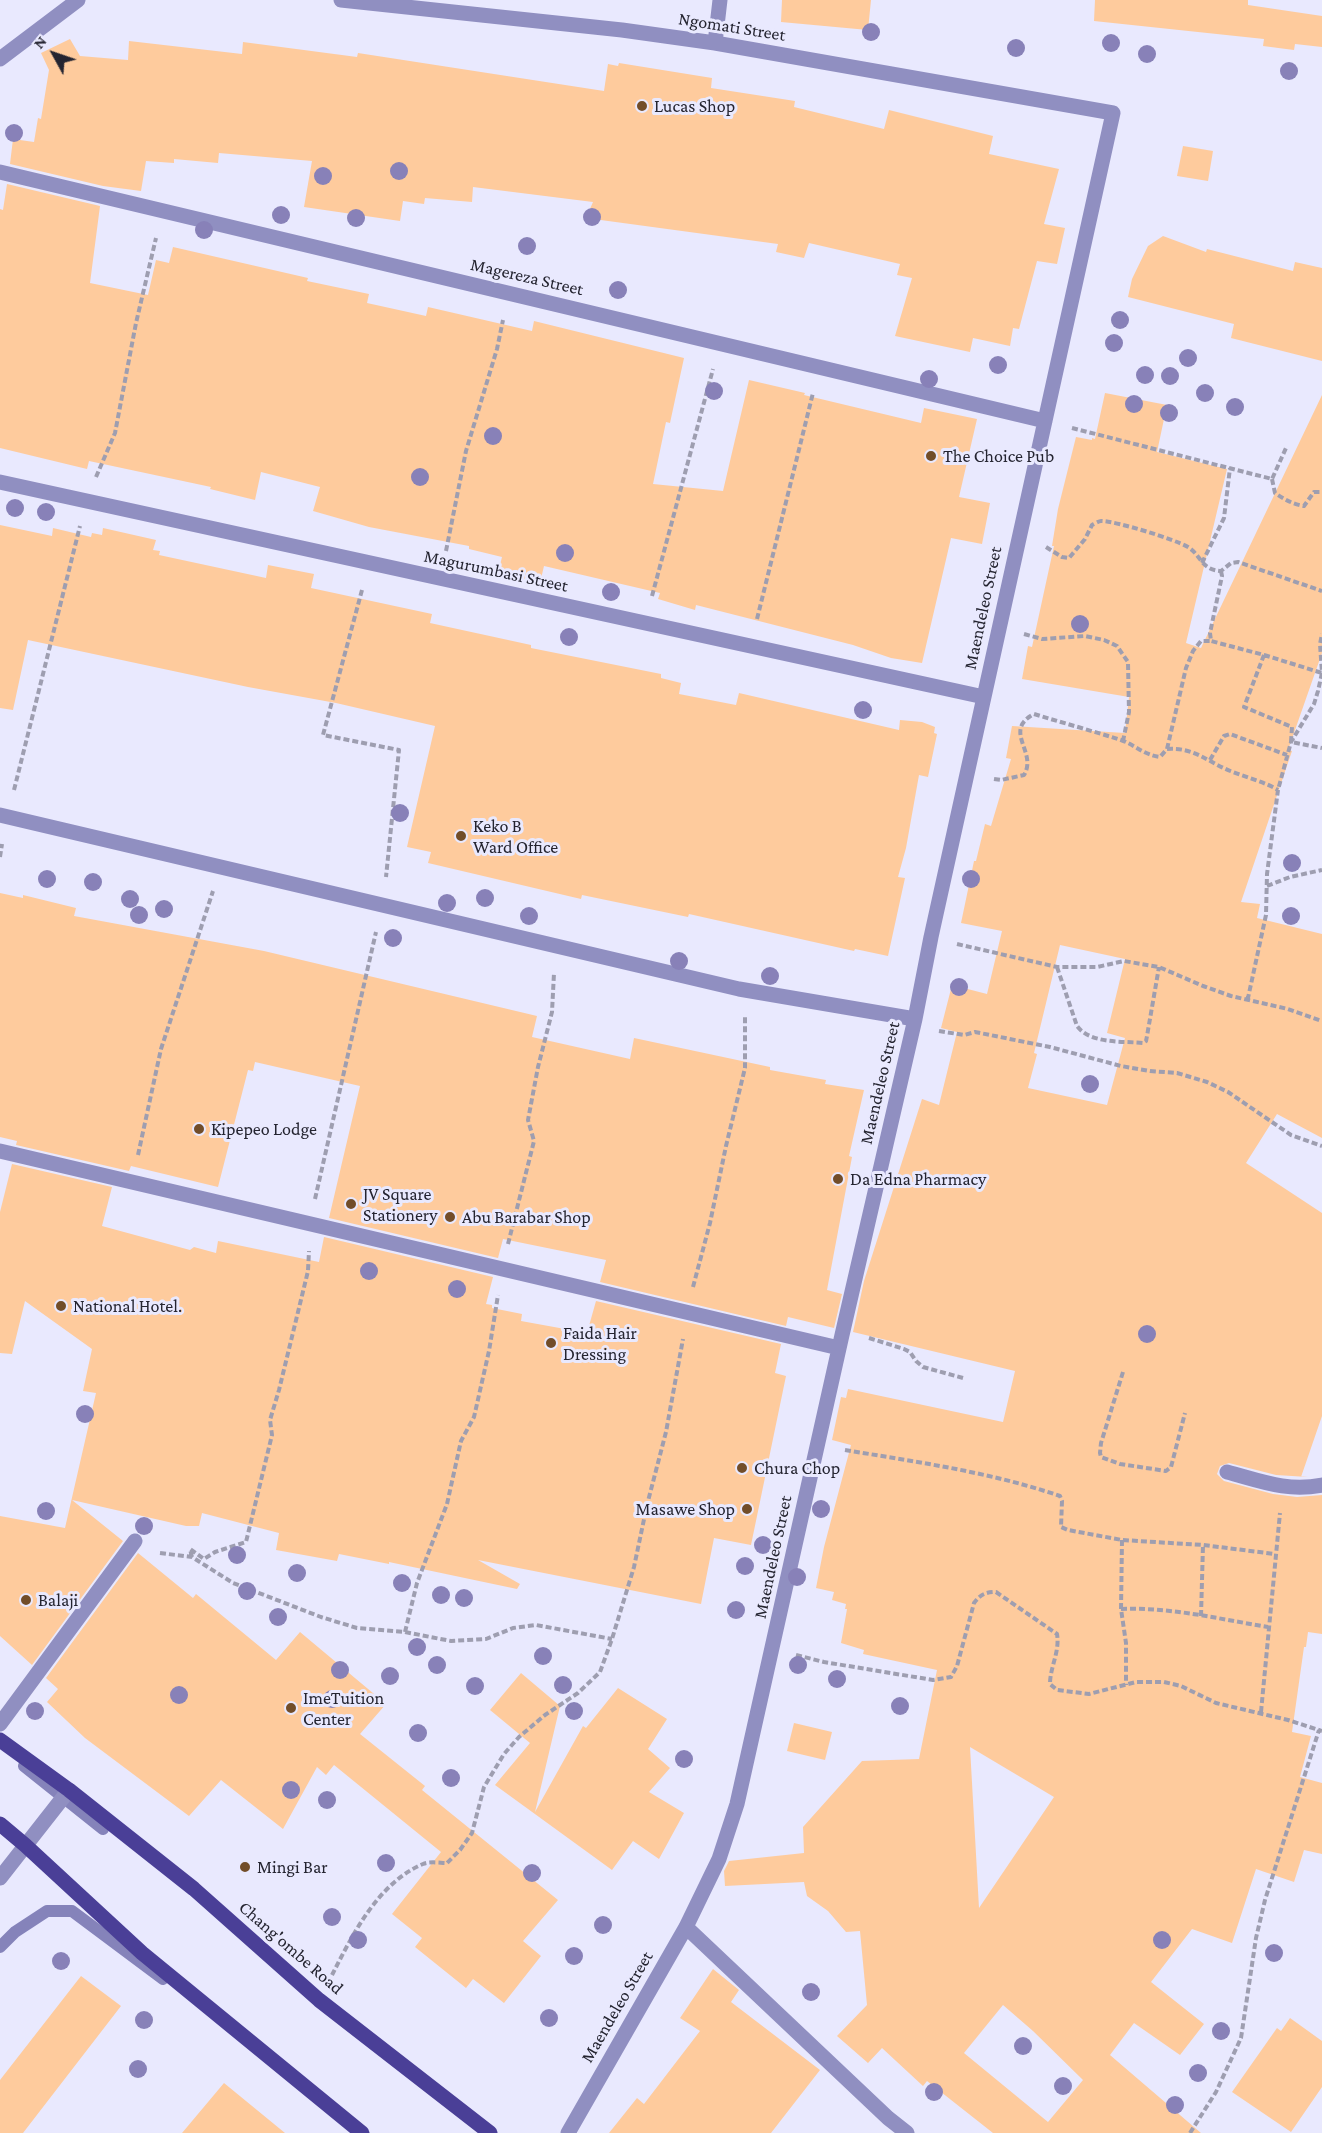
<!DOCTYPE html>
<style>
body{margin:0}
#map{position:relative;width:1322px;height:2133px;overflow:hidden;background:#e9e9fe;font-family:"Crimson Pro",serif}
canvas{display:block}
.north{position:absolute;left:24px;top:24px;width:60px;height:60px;-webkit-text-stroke:4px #e9e9fe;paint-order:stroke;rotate:310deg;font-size:16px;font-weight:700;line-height:24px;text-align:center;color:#242430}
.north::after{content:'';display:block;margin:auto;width:21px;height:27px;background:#242430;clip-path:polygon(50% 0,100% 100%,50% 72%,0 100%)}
</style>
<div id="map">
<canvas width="1322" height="2133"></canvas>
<div class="north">N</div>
</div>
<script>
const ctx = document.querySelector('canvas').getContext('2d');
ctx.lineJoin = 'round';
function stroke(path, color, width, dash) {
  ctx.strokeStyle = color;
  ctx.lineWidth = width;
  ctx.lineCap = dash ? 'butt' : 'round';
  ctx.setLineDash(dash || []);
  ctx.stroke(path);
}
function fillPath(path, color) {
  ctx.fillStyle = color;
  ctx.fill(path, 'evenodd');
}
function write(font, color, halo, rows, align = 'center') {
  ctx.font = font + ' "Crimson Pro",serif';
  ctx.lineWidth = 6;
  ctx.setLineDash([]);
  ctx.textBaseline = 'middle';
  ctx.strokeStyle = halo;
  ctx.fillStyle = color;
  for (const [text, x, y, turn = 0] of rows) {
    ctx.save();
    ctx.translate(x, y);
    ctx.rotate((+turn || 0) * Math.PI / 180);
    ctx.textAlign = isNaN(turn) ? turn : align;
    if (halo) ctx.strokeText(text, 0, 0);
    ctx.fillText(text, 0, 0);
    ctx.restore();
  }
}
stroke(new Path2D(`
 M24,1766l79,63
 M0,1947l15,-15 32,-21h25l91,68`), '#8583ba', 12);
fillPath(new Path2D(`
 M782,0h89l-3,30 -87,-8z
 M1095,0h153v5l74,11v31l-27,-3 -1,6 -31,-4 1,-7 -170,-18z
 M70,39l10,17 48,4 1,-19 113,13 1,-12 114,15 1,-4 246,38 4,-27 10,2 1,-3 93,15 -1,10 84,13 -1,6 90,22 5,-19 104,26 -4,18 70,15 -15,55 21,4 -8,36 -20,-3 -18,68 -6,-1 -3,18 -37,-8 -3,14 -75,-16 17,-58 -15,-3 3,-11 -91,-21 -5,15 -28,-6 2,-8 -192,-26 7,-16 -120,-15 -1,15 -47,-4 -1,6 -21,-3 -3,20 -96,-14 8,-46 -93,-8 -1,10 -44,-4v4l-28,-2 -5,30 -38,-5 -93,-22 3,-25 21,3 4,-24 3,1 8,-49 -8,-17z
 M1183,146l30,5 -5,30 -31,-5z
 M7,184l93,22 -10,77 58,12 8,-35 13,3 4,-16 135,31 -1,3 62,13 -2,9 59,13 2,-9 104,24 2,-10 150,37 -14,65 -4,-1 -13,62 70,7 26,-111 56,13 -1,2 117,28 3,-15 53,11 -18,78 31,6 -8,41 -31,-6 -29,125 -31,-5 -38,-13 -157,-40 -1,5 -37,-11 2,-6 -116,-27 -4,17 -42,-10 4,-16 -33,-8v-3l-100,-19 -56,-16 7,-24 -59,-15 -6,28 -45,-11 1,-2 -122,-26 -2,8 -87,-21v-239l3,1z
 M1163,236l43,16 1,-3 86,22 2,-9 27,6v93l-91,-23 3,-14 -106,-27 4,-18 16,-33z
 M1105,393l62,12 -10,47 70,17 -41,174 15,5 121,-253v258l-34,97 4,1 -51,151 19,2 -3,14 65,16v204l-45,-24 -31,49 76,50v203l-21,61h7l-32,-2 -47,-12 -9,3 -3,8 7,7 49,13 24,3 25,-2v139l-14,-2 -2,15h-2l-12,85 19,4 -11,41 22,6v71l-18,-4 -10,32 -38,-13 -24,74 -40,-14 -41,53 53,42 -24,31 -46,-32 -24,32 91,78h-208l-66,-52 -4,5 -41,-38 -14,15 -31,-27 30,-31 -7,-74 -14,1 -18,-21 -21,-15 -3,-14 -79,4 -1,-15 5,-10 75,-8 -1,-26 59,-66 57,-2 18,-89 -74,-16 1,-4 -23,-7 6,-34h-2l1,-5 -14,-4 2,-8 -18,-4 8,-41 27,-102 -19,-5 9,-43 5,1 2,-9 155,33 12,-51 -162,-39 11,-51 58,-182 17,6 18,-73 -16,-4 11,-43 35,9 15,-63 -41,-8 13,-62h2l9,-37 6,2 20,-67 -5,-1 6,-32 113,7 4,-36 -107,-18 6,-33 4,1 22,-101h-2l6,-37 18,-72 16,3v-2l3,1zM1060,945l65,14 -18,74 18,5 -18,67 -79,-17 9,-34 -3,-1zM970,1747l84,50 -75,111zM1003,2005l30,26 50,49 -35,42 -84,-69z
 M0,525l52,11 1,-8 38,9 1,-4 10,2 1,-7 53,12 -3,10 7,1 -1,4 107,23 2,-13 46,9 -3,14 121,26 -2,9 101,22v3l130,26v4l20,5 -2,11 57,11 3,-12 160,37 1,-10 22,2 13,5 -1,6 3,1 -9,43 -9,-2 -13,73 -8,29 7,1 -17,78 -33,-7 -1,2 -165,-37 -1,3 -106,-22 -1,4 -153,-36 3,-11 -24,-5 28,-121 -99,-23 -88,-16 -220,-47 -15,70 -13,-2z
 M0,893l23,5v-3l53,13 -2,8 190,35 273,65 -5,21 98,22 4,-21 136,29v3l56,10 -1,4 39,6 -15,66 3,1 -25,133 15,4 -8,34 -46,-11 -2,9 -186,-44 6,-22 -103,-21 -5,19 -169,-40 31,-132 -105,-24 -2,9 -5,-1 -30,117 -87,-21 -2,5 -113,-26 1,-4 -17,-4z
 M12,1164l100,23 -10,39 88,24 4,-3 22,6 2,-12 101,21 5,-25 169,40 -7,27 6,1v3l30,6 -1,7 66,12 9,-32 185,43 -6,29 11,3 -35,169 -37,-7 -13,66 -223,-44 42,24 -3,5 -128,-27v2l-50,-10 -2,7 -61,-11 3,-17 -77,-20 -3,13h-13l-114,-26 51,41 -91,124 -32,-29v-120l65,12 31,-135 -13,-2 9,-42 -67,-48 -13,53 -12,-1v-141z
 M138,1553l55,45 3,-4 80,66 24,-28 86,72 -26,30 65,52 -3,4 136,110 -35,41 18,15 -37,47 -31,-24 -7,9 -51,-41 7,-9 -30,-24 49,-62 -107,-87 -8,10 -9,-8 -34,62 -62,-49 -32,36 -104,-78 -38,-36 11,-13 -12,-11z
 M521,1673l39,33 -25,106 48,-86 3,2 32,-40 49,31 -19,30 22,19 -21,24 35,21 -25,46 -26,-18 -21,29 -117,-85 35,-42 -40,-33z
 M794,1723l38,9 -7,28 -38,-9z
 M713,1969l26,21 -8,12 89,68 -49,63h-162l28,-35 7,6 56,-73 -20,-13z
 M81,1976l40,30 -98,127h-23v-53z
 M1290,2018l32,23v46l-31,45 -59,-40 45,-64 4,3z
 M224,2083l61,50h-103z`), '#fecb9d');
stroke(new Path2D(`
 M1072,428l200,51 14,-31
 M96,477l19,-44 21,-110 20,-85
 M1272,479l3,14c9,6 17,11 29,13l10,-14h8
 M1046,547l16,10 7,1 16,-19 7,-14c2,-1 7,-4 9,-4 15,0 73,18 87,26 13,8 13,23 33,24l10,-8 7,-1 84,29
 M446,551l20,-100 31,-102 6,-29
 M1202,563l22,-45 6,-50
 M1221,571l1,5 -12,57 1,8 53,14 -20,52 48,20 -1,15 31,6
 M362,590l-39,145 76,15 -13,127
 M652,596l61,-227
 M757,619l56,-226
 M1024,634l18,5 43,-3 19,4 13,6 11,16 1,50 -6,29
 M1264,655l58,18
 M1167,749l19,-81 7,-17 8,-10h9
 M1210,760l14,-24 6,-2 57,21
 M994,779l7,1 23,-5c14,-23 -22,-44 10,-61 29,9 59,17 87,26 14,5 23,15 39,17l7,-8c29,-2 41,14 66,23 15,6 32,10 45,18
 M14,790l66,-264
 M0,857l2,-13
 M1267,886l23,-9 32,-7
 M957,944l100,23h40l27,-6 35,6 44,19 28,10 57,13 34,12
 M1057,967l20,59c13,18 45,15 66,17l3,-2 1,-5 12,-69
 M1246,998h2l18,-83 1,-41 11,-84 13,-48 23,-38 4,-13 4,-18 -2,-29 2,-10
 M939,1031l25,4 11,-3 75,15 71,19 29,5 27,2 30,9 21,10 63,43 31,11
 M138,1155l23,-106 52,-158
 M315,1199l61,-267
 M508,1244l26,-103 -6,-21 10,-53 14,-55 2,-39
 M693,1287l17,-64 16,-77 19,-78v-52
 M869,1338l35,11 6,3 6,9 7,6 40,11
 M1123,1372l-22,71 -1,10 1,4 19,7 46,7 5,-4 14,-54
 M845,1450c72,12 145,22 215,46l2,5 -1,26 7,3 54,10 81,5 72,9
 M1122,1540l-1,69 5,34v42
 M160,1553l32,4 41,26 88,34 36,11 48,4 46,9 35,-2 27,-11 23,-3 76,14
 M192,1557l-2,-8 14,10 11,-7 31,-10 26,-107 -2,-15 9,-30 29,-119 1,-20
 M1121,1609c50,-2 98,10 147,18
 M1201,1616l2,-71
 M405,1632l12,-49 30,-79 14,-63 13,-24 15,-66 9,-56
 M796,1655l28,7 109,18 18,-3 6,-11 17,-63c6,-8 11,-11 22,-11l61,42c3,18 -7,33 -7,50l7,6 32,4 47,-12h28l17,4 35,17 72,17 34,11
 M1261,1712l19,-199
 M332,1975c21,-41 46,-92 91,-111 7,-3 17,-1 24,-1l13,-13 12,-17 12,-46 20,-33 15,-17 26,-22 33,-22 22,-21 12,-33 22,-72 13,-62 19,-73 17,-93
 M1190,2133l26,-41 25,-54 15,-100 9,-38 54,-170`), '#9e9eb0', 4, [6, 3]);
stroke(new Path2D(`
 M341,0l281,30 93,13 398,70 -182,824 -16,82 -73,316 -105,469 -18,55 -33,68 -118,206
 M715,43l5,-43
 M0,59l78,-59
 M0,172l1045,249
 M0,482l984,215
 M0,815l739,174 176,30
 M0,1151l839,197
 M1227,1472c34,9 60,20 95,13
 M0,1724l135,-183
 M0,1878l69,-88
 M686,1927l202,191 19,15`), '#908fc1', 15);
stroke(new Path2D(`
 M0,1740l69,50 125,99 125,111 171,133
 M0,1824l25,21 117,108 220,180`), '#4a3f97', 15);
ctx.fillStyle = '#8881b8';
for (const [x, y] of [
 [871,32],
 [1111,43],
 [1016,48],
 [1147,54],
 [1289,71],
 [14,133],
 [399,171],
 [323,176],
 [281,215],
 [592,217],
 [356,218],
 [204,230],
 [527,246],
 [618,290],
 [1120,320],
 [1114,343],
 [1188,358],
 [998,365],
 [1145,375],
 [1170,376],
 [929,379],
 [714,391],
 [1205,393],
 [1134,404],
 [1235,407],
 [1169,413],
 [493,436],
 [420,477],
 [15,508],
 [46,512],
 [565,553],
 [611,592],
 [1080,624],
 [569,637],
 [863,710],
 [400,813],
 [1292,863],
 [47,879],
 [971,879],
 [93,882],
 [485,898],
 [130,899],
 [447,903],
 [164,909],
 [139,915],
 [529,916],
 [1291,916],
 [393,938],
 [679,961],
 [770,976],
 [959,987],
 [1090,1084],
 [369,1271],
 [457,1289],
 [1147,1334],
 [85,1414],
 [821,1509],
 [46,1511],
 [144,1526],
 [763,1545],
 [237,1555],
 [745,1566],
 [297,1573],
 [797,1577],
 [402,1583],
 [247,1591],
 [441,1595],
 [464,1598],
 [736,1610],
 [278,1617],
 [417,1647],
 [543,1656],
 [437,1665],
 [798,1665],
 [340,1670],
 [390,1676],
 [837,1679],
 [563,1685],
 [475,1686],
 [179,1695],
 [332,1699],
 [900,1706],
 [35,1711],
 [574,1711],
 [418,1733],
 [684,1759],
 [451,1778],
 [291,1790],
 [327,1800],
 [386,1863],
 [532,1873],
 [332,1917],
 [603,1925],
 [358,1940],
 [1162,1940],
 [1274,1953],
 [574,1956],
 [61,1961],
 [811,1992],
 [549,2018],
 [144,2020],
 [1221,2031],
 [1023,2046],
 [138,2069],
 [1198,2073],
 [1063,2086],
 [934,2092],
 [1175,2105]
]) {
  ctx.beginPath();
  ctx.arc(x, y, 9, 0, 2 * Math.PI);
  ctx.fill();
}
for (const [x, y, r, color] of [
 [642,106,6,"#724d29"],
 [931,456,6,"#724d29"],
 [461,836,6,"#724d29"],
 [199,1129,6,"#724d29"],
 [838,1179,6,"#724d29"],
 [351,1204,6,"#724d29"],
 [450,1217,6,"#724d29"],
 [61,1306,6,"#724d29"],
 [551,1343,6,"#724d29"],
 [742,1468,6,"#724d29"],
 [747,1509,6,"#724d29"],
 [26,1600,6,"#724d29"],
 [291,1708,6,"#724d29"],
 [245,1867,6,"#724d29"]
]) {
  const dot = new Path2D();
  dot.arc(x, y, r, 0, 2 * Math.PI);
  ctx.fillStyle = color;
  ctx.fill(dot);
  stroke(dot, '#e9e9fe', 2);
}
write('18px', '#242430', '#e9e9fe', [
 ["Ngomati Street",732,27,9],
 ["Magereza Street",527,277,13],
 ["Magurumbasi Street",496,571,12],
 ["Maendeleo Street",983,608,-78],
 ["Maendeleo Street",880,1083,-77],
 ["Maendeleo Street",773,1557,-78],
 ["Chang'ombe Road",291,1948,41],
 ["Maendeleo Street",617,2007,-60]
]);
write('18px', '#242430', '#e9e9fe', [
 ["Lucas Shop",654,106],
 ["The Choice Pub",943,456],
 ["Keko B",473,826],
 ["Ward Office",473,847],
 ["Kipepeo Lodge",211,1129],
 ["Da Edna Pharmacy",850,1179],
 ["JV Square",363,1194],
 ["Stationery",363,1215],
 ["Abu Barabar Shop",462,1217],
 ["National Hotel.",73,1306],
 ["Faida Hair",563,1333],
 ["Dressing",563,1354],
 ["Chura Chop",754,1468],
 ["Masawe Shop",735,1509,"right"],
 ["Balaji",38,1600],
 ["ImeTuition",303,1698],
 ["Center",303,1719],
 ["Mingi Bar",257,1867]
], 'left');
</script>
